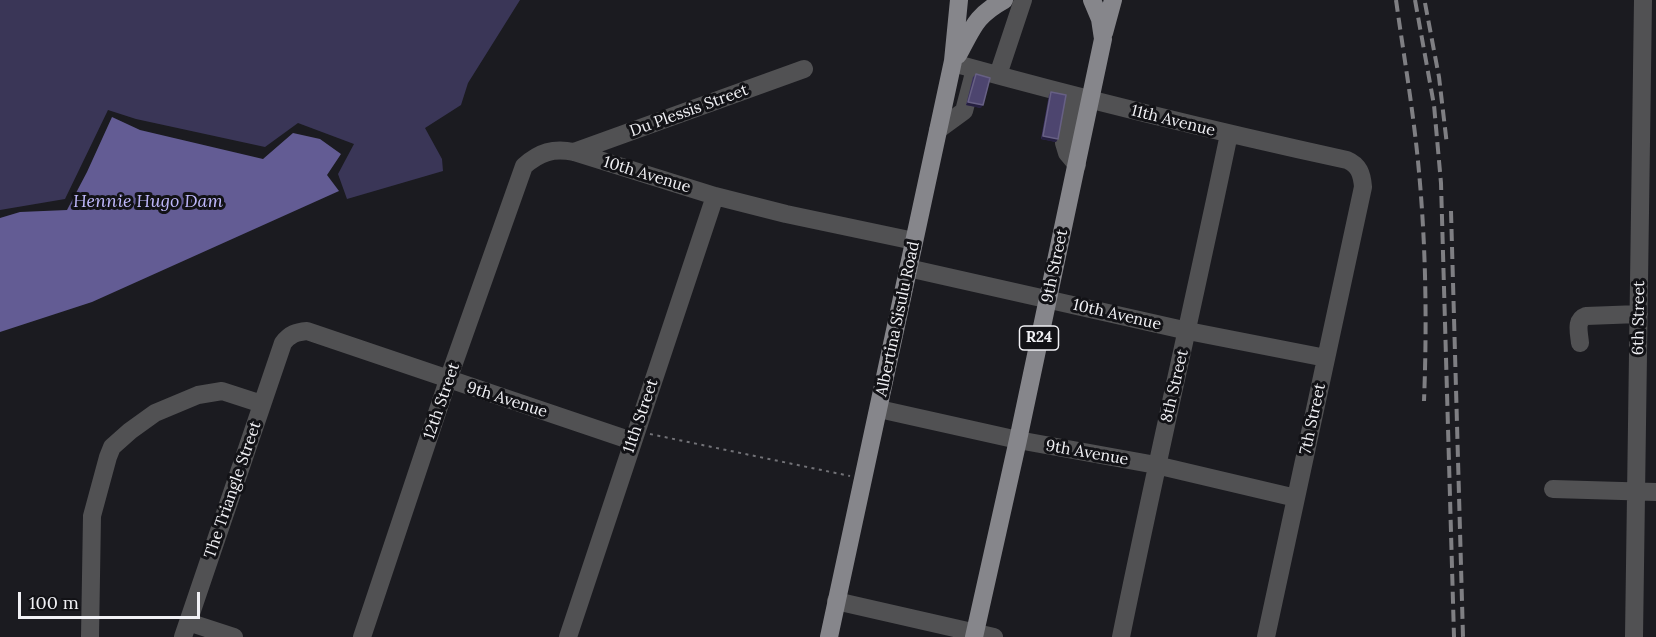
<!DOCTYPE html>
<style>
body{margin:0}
#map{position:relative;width:1656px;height:637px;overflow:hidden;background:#1b1b20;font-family:Lora,serif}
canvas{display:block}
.scale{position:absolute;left:18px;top:592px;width:182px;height:27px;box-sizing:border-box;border:3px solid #f1f1f5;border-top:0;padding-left:8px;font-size:18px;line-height:21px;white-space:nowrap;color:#f1f1f5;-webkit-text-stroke:4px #121216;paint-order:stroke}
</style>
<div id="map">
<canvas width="1656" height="637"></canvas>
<div class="scale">100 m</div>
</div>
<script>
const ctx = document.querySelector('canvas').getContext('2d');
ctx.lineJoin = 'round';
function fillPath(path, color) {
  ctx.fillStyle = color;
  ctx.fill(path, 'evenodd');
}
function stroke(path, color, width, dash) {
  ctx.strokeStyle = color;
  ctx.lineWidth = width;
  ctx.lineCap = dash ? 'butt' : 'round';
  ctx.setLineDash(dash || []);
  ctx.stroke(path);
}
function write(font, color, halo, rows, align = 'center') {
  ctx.font = font + ' Lora,serif';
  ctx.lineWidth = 6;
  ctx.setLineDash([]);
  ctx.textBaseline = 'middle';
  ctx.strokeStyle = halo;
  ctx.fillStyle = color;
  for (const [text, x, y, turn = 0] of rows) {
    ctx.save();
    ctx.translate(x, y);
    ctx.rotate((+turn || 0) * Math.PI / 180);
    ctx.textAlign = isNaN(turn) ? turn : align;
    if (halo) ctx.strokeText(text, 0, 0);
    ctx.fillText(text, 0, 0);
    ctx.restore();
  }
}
fillPath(new Path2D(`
 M0,0h520l-52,83 -7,22 -36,23 17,31 1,12 -96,28 -9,-25 16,-30 -56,-21 -33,24 -129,-28 -28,-9 -43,89 -65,11z`), '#3a3657');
fillPath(new Path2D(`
 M112,117l28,13 123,29 30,-26 27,6 21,15 -14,21 12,16 -247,111 -92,30v-114l20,-6 47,-2 20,-38z`), '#635c94');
stroke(new Path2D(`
 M650,434l200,42`), '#727277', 2, [3, 4.5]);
stroke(new Path2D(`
 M953,63c130,36 261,68 394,97 12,5 15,14 16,27l-97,450
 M998,75l25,-75
 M1074,96l-10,47 3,10 10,12
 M938,130l26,-19 11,-42
 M574,152l230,-83
 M908,268l280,63 138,27
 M1580,343c-1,-11 -5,-23 6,-27l53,-2
 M879,409l139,31 138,25 140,33
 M1553,489l103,3
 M836,601l158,36
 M188,622l46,15
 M90,637l2,-121 16,-59 4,-10 18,-16 25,-18 43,-18 24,-4 40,13
 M183,637l100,-294c7,-9 13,-11 24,-12l325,110
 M362,637l86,-257 76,-214c16,-14 29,-18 50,-14l141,44 71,18 128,27
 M568,637l147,-441
 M1121,637c34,-168 73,-335 108,-503
 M1634,637l9,-637`), '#515153', 18);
stroke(new Path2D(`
 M1104,33l9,-33
 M958,55c15,-27 17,-39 46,-55
 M829,637l124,-576 6,-61
 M974,637l44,-197 85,-401 -3,-20 -8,-19`), '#86868b', 18);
stroke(new Path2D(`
 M1396,0c8,57 18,115 23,172 7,76 8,153 5,229
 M1415,0l19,105 7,78 13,454
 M1425,3l14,74 8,68
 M1451,211l12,426`), '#7f7f83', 4, [12, 6]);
fillPath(new Path2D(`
 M976,74l5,34 -15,-3 7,-28z
 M1051,92l5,50 -15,-3 8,-44z`), '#3a305e');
fillPath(new Path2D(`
 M968,102l15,3 -2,3 -15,-3z
 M1043,136l15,3 -2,3 -15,-3z`), '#251f3f');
const building = new Path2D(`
 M976,74l14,4 -7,27 -15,-3z
 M1051,92l15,3 -8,44 -15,-3z`);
fillPath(building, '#4d456f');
stroke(building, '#676084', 1.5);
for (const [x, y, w] of [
 [1039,338,39]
]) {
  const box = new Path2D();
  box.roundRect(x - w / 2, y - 12, w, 24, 4.5);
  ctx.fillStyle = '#121216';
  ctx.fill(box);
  stroke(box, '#f1f1f5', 1.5);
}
write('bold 15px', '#f1f1f5', null, [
 ["R24",1039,338]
]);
write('16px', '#f1f1f5', '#121216', [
 ["Du Plessis Street",689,111,-20],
 ["11th Avenue",1173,121,14],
 ["10th Avenue",647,175,17],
 ["9th Street",1055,266,-78],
 ["10th Avenue",1117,315,13],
 ["6th Street",1639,318,-89],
 ["Albertina Sisulu Road",898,319,-78],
 ["8th Street",1175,386,-77],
 ["9th Avenue",507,400,18],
 ["12th Street",442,401,-71],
 ["11th Street",641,416,-71],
 ["7th Street",1313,419,-78],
 ["9th Avenue",1087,453,10],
 ["The Triangle Street",233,490,-71]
]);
write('italic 18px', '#bfb8fb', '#121216', [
 ["Hennie Hugo Dam",148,202]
]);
</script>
